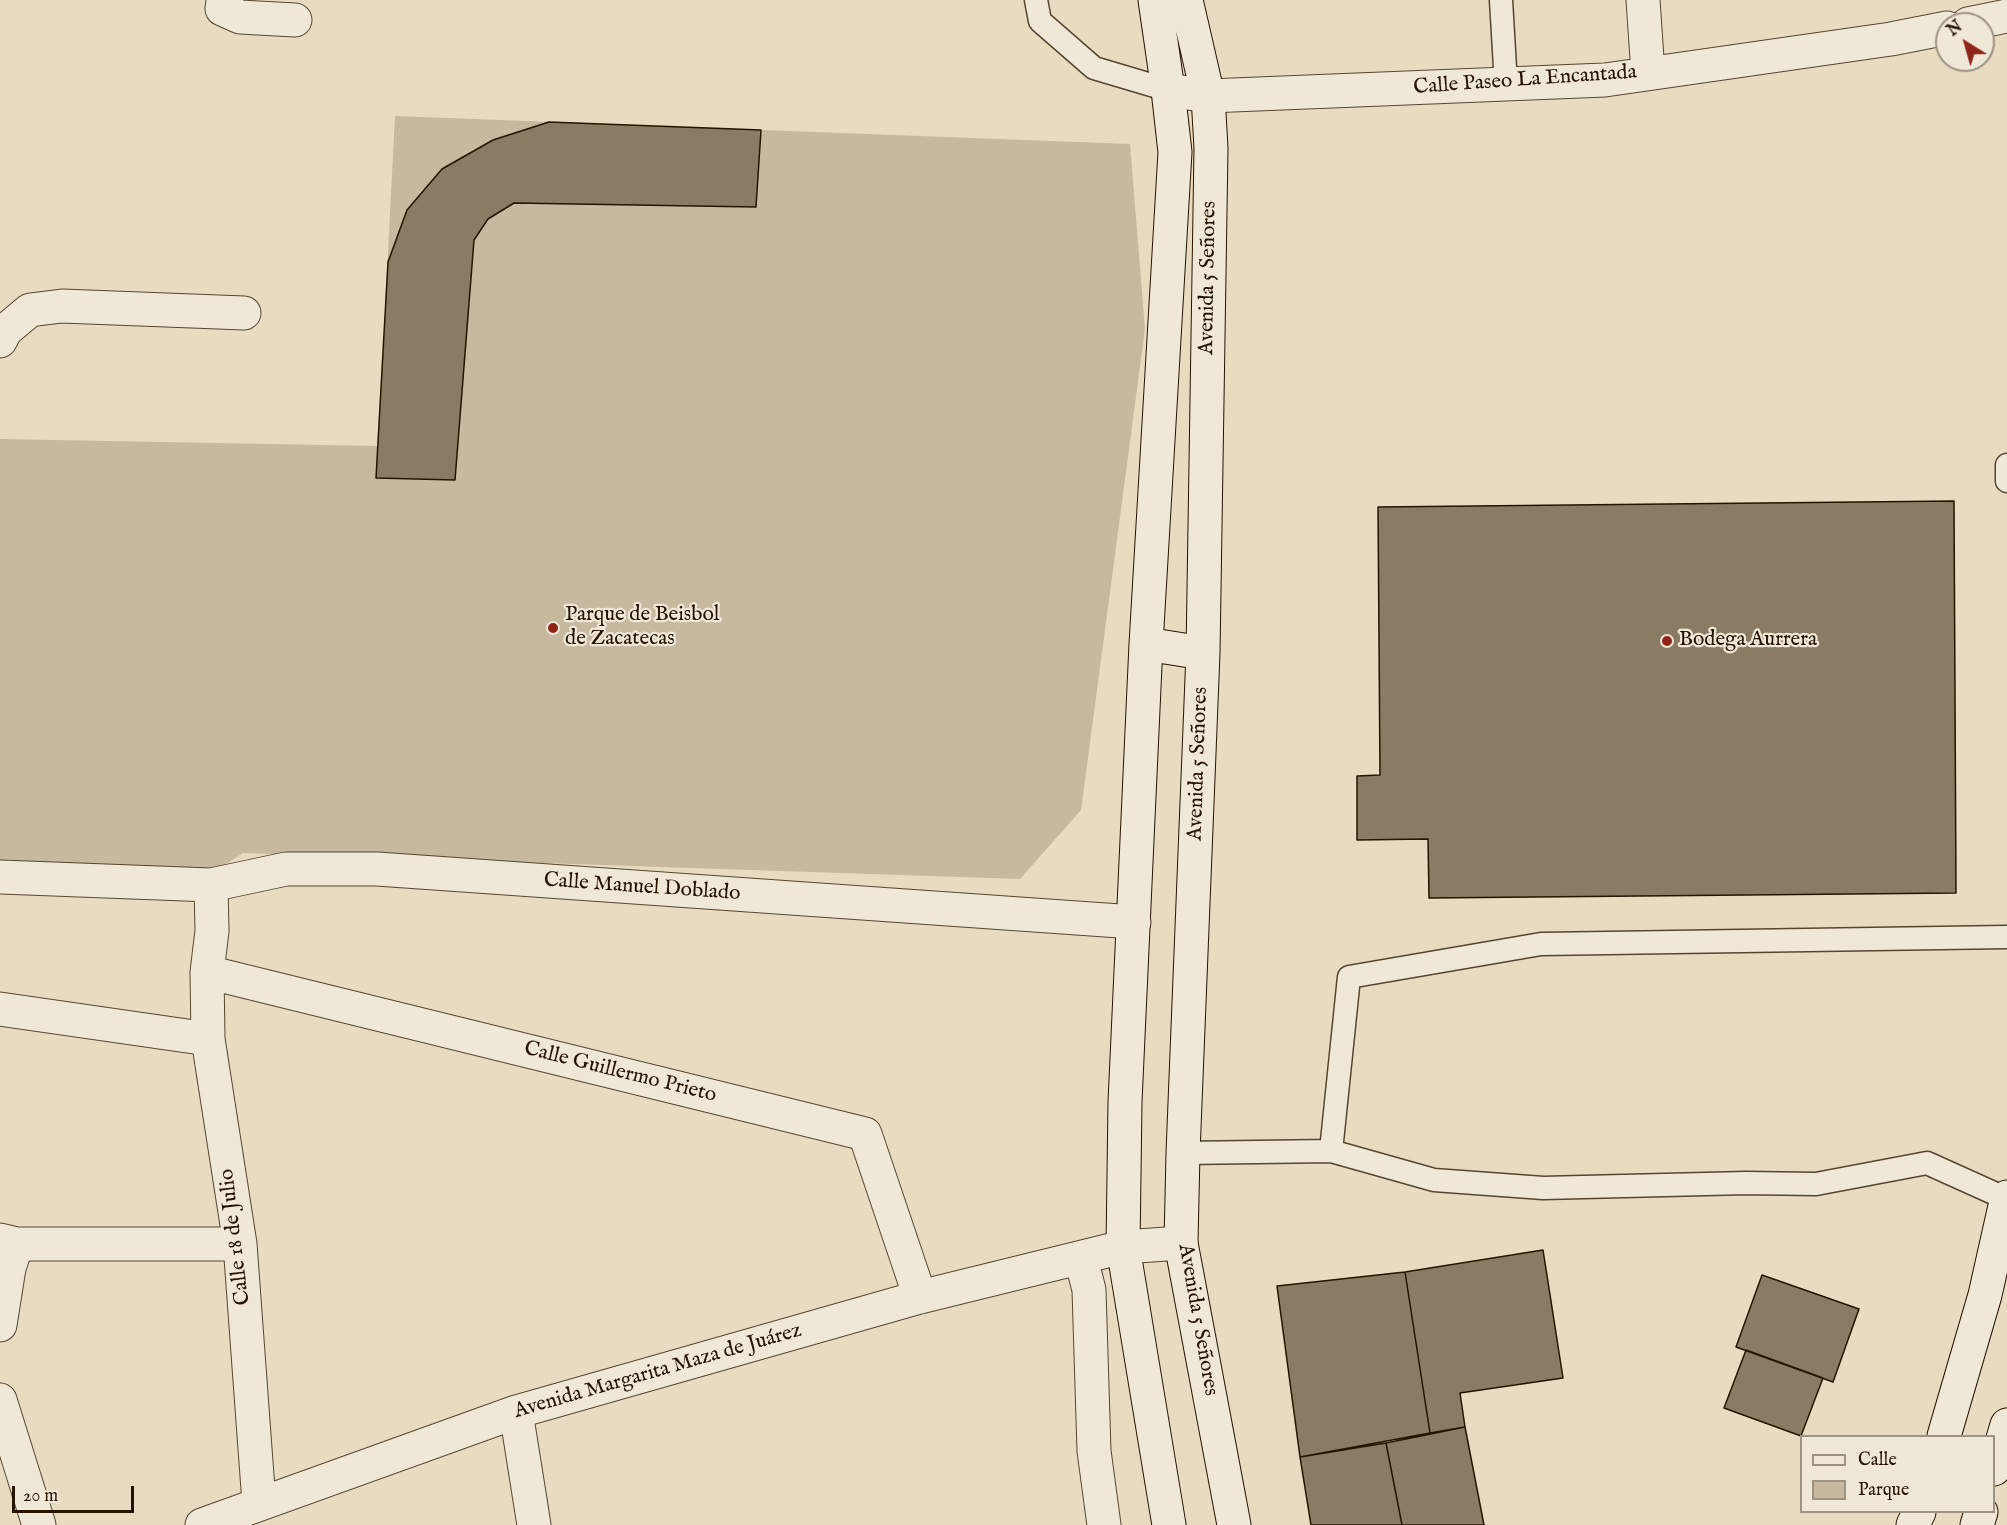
<!DOCTYPE html>
<html>
<head>
<meta charset="utf-8">
<style>
	body { margin:0 }
	#map { position:relative; width:2007px; height:1525px; overflow:hidden; background:#e7dbc1; font-family:"IM FELL English",serif }
	canvas { display:block }
	.legend { position:absolute; left:1800px; top:1435px; width:195px; height:78px; box-sizing:border-box; background:#efe8d7; border:2px solid #9e9381; margin:0; padding:8px 10px; list-style:none; font-size:18px; color:#241400 }
	.legend li { display:flex; align-items:center; gap:12px; height:30px }
	.legend b { width:30px; border:2px solid #9e9381 }
	.north { position:absolute; left:1935px; top:12px; width:60px; height:60px; box-sizing:border-box; background:#efe8d7; border:2px solid #9e9381; border-radius:50%; rotate:323deg; font-size:16px; font-weight:700; line-height:24px; text-align:center; color:#241400 }
	.north::after { content:''; display:block; margin:auto; width:21px; height:27px; background:#8f2418; clip-path:polygon(50% 0,100% 100%,50% 72%,0 100%) }
	.scale { position:absolute; left:12px; top:1486px; width:122px; height:27px; box-sizing:border-box; border:3px solid #241400; border-top:0; padding-left:8px; font-size:18px; line-height:21px; white-space:nowrap; color:#241400; -webkit-text-stroke:4px #efe8d7; paint-order:stroke }
</style>
</head>
<body>
<div id="map">
<canvas width="2007" height="1525"></canvas>
<ul class="legend">
<li><b style="height:8px;background:#efe8d7"></b>Calle</li>
<li><b style="height:16px;background:#c6b9a0"></b>Parque</li>
</ul>
<div class="north">N</div>
<div class="scale">20 m</div>
</div>
<script>
const context = document.querySelector('canvas').getContext('2d');
context.lineJoin = 'round';
function fill(path, color) { context.fillStyle = color; context.fill(path, 'evenodd'); }
function trace(path, color, width, dash) { context.strokeStyle = color; context.lineWidth = width; context.lineCap = dash ? 'butt' : 'round'; context.setLineDash(dash || []); context.stroke(path); }
function write(font, color, halo, rows, align = 'center') {
  context.font = font + ' "IM FELL English",serif'; context.lineWidth = 4.5; context.setLineDash([]); context.textBaseline = 'middle'; context.strokeStyle = halo; context.fillStyle = color; for (const [text, x, y, turn = 0] of rows) {
    context.save(); context.translate(x, y); context.rotate((+turn || 0) * Math.PI / 180); context.textAlign = isNaN(turn) ? turn : align; if (halo) context.strokeText(text, 0, 0); context.fillText(text, 0, 0); context.restore();
  }
}
const green = new Path2D(`
	M395 116 1130 144 1145 329 1081 810 1020 879 243 853 209 875 0 864V439L378 446Z`);
const building = new Path2D(`
	M549 122 761 130 756 207 514 203 488 219 474 240 455 480 376 478 388 262 407 210 442 169 493 140Z
	M1954 501 1956 893 1429 898 1428 839 1357 840V776L1380 775 1378 507Z
	M1543 1250 1563 1378 1460 1393 1465 1427 1430 1433 1405 1272Z
	M1405 1272 1430 1433 1300 1457 1277 1286Z
	M1762 1275 1859 1309 1833 1382 1736 1347Z
	M1746 1350 1823 1378 1801 1436 1724 1408Z
	M1465 1427 1484 1525H1402L1386 1443Z
	M1386 1443 1402 1525H1311L1300 1457Z`);
const lane = new Path2D(`
	M1036 0 1040 21 1094 68 1168 90
	M1501 0 1506 85
	M2007 465V481
	M1331 1151 1349 977 1541 944 2007 937
	M1183 1153 1331 1151 1434 1180 1543 1188 1746 1183 1816 1184 1927 1163 2007 1199`);
const street = new Path2D(`
	M223 0 222 9 240 17 295 20
	M1643 0 1648 73
	M1968 24 2007 16
	M1168 90 1208 96 1605 80 1891 39 1947 28
	M0 341 6 330 30 310 62 306 244 313
	M0 877 211 885 286 869H377L1134 922
	M211 885 212 931 207 972 208 1039 240 1244 259 1503
	M207 972 865 1134 920 1297
	M0 1009 208 1039
	M0 1240 17 1244H240
	M1081 1258 1089 1290 1094 1451 1104 1525
	M0 1325 9 1268 17 1244
	M0 1400 39 1525
	M516 1412 534 1525
	M202 1525 516 1412 920 1297 1123 1247 1181 1243`);
const secondary = new Path2D(`
	M1155 0 1168 90 1175 152 1146 644 1125 1102 1123 1247 1169 1525
	M1186 0 1208 96 1211 148 1203 653 1183 1153 1181 1243 1234 1525
	M1146 644 1203 653
	M1944 1436 1985 1295 2007 1197
	M1994 1469 2007 1425
	M1913 1525 1919 1512
	M1977 1525 1981 1512`);
const markers = [
	[553,628,6,"#8f2418"],
	[1667,641,6,"#8f2418"]
];
const streetNames = [
	["Calle Paseo La Encantada",1525,81,-4],
	["Avenida 5 Señores",1209,278,-89],
	["Avenida 5 Señores",1199,764,-88],
	["Calle Manuel Doblado",642,888,4],
	["Calle Guillermo Prieto",620,1073,14],
	["Calle 18 de Julio",236,1237,-97],
	["Avenida 5 Señores",1197,1320,80],
	["Avenida Margarita Maza de Juárez",658,1372,-16]
];
const poiNames = [
	["Parque de Beisbol",565,616],
	["de Zacatecas",565,640],
	["Bodega Aurrera",1679,641]
];
fill(green, '#c6b9a0');
fill(building, '#897b64');
trace(building, '#241400', 1.5);
trace(lane, '#554630', 25);
trace(street, '#554630', 35);
trace(secondary, '#241400', 35);
trace(lane, '#efe8d7', 22);
trace(street, '#efe8d7', 33);
trace(secondary, '#efe8d7', 33);
for (const [x, y, r, color] of markers) { const dot = new Path2D(); dot.arc(x, y, r, 0, 2 * Math.PI); context.fillStyle = color; context.fill(dot); trace(dot, '#efe8d7', 2); }
write('21px', '#241400', '#efe8d7', streetNames);
write('21px', '#241400', '#efe8d7', poiNames, 'left');
</script>
</body>
</html>
